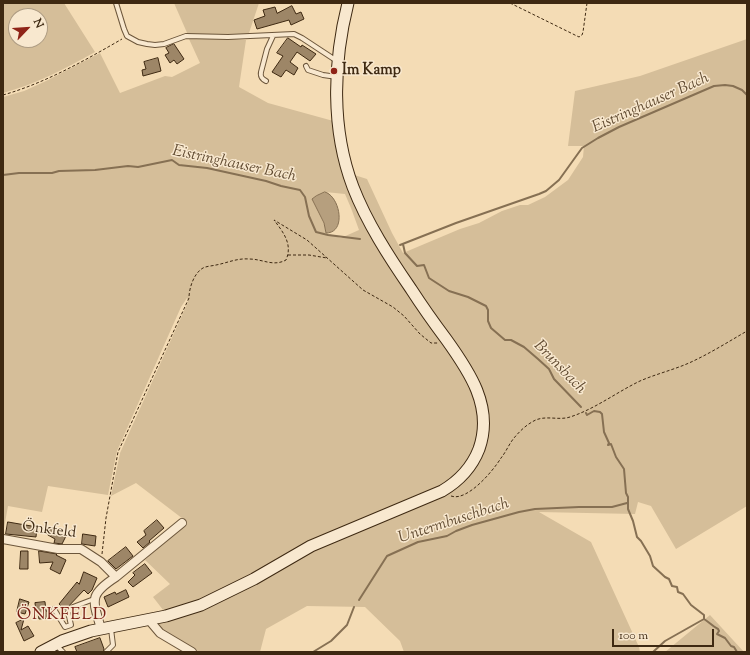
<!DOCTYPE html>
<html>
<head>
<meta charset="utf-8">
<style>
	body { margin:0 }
	#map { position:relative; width:750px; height:655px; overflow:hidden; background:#f4dcb5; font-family:"Sorts Mill Goudy",serif }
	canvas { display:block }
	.frame { position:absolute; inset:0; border:4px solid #3e2912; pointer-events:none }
	.north { position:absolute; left:8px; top:8px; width:40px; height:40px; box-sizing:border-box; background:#f8e8cf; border:1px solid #ae9c83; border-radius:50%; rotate:65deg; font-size:11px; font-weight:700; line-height:16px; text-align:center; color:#3e2912 }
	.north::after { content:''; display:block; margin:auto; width:14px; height:18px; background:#8f2418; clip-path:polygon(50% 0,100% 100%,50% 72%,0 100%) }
	.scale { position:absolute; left:612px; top:629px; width:102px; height:18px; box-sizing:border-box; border:2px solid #3e2912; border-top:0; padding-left:5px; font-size:12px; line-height:14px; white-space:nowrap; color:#3e2912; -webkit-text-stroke:3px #f8e8cf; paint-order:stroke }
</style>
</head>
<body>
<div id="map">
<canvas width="750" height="655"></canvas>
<div class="frame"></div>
<div class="north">N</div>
<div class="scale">100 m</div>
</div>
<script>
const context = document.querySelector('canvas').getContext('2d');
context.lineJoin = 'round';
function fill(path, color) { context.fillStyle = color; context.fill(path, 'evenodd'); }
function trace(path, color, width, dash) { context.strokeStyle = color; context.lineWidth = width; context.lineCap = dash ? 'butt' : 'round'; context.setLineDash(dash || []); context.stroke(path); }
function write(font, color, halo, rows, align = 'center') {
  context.font = font + ' "Sorts Mill Goudy",serif'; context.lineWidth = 3; context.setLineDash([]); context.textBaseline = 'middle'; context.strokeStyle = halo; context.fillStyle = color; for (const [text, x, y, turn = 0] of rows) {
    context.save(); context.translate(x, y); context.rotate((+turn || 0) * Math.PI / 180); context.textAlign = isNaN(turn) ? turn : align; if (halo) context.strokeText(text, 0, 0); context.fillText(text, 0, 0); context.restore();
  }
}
const green = new Path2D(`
	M3 3H64L95 52C65 69 36 84 3 93ZM16 16H40V40H16Z
	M174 3H259L248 36 188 35Z
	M195 38 246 40 239 87 268 103 337 122 342 149 348 173 367 179 392 233 403 253 460 229 479 223 502 211 520 205H528L545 197 568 180 583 157 584 146H568L575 91 640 76 747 39V506L676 549 651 506 638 502 635 514 539 512 591 542 639 647 640 652H404L400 641 365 607 307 606 266 629 260 652H197L162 632 151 622 162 620 201 606 223 597 298 555 325 543 427 499 445 495 442 491 354 527 336 536 334 535 296 552 253 577 200 604 167 615 153 597 170 584 145 560 187 522 136 483 111 496 120 453 188 302 187 298 181 307 117 451 108 495 48 486 42 512 8 506 3 534V97L24 91 46 81 100 53 120 93 165 76 172 77 200 63 189 39ZM325 192 345 194 351 208 359 230 341 238 326 233 324 224 312 199 316 196Z
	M710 615 744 652H665Z`);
const water = new Path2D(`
	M325 192C340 196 347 233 326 233L324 223 312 199 316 196Z`);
const stream = new Path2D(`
	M3 175 19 173H52L59 171 95 170 128 166 138 167 172 160 179 165 207 168 266 181 281 186 300 190 305 197 309 216 316 232 328 235 360 239
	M403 244 405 253 417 266 424 265 429 278 449 291 468 297 486 306 488 310V321L491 328 505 340H511L524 347 538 359 549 369 554 379 581 407
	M400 245 456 223 539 194 546 191 559 180 582 148 598 138 619 127 714 86 725 85 733 86 742 90 747 95
	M586 413 587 415 594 411 600 412 602 414 604 432 609 443 608 445 611 444 616 457 624 469 626 493 628 497V509L633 521 637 537 641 541 650 556 653 566 665 577 669 579 672 586 677 587 678 592 683 594 691 605 704 615V619C709 622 712 626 718 629L719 631 717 634 725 638 731 646 734 647 737 652
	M359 600 387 556 418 542 447 536 456 531 472 525 519 512 535 509 579 507H612L627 503
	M313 652 331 641 347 625 354 607
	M653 652 665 641 704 619`);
const building = new Path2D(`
	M292 6 296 14 301 12 304 19 291 25 289 20 257 29 254 20 265 16 263 10 275 7 277 13Z
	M288 38 301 47 302 45 316 54 310 61 297 52 290 62 298 68 294 75 286 70 281 77 272 72 283 56 277 53Z
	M174 44 184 59 177 64 174 60 170 63 165 55 169 53 166 48Z
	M158 58 161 71 143 76 142 70 146 69 144 62Z
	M157 520 164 528 149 541 150 542 143 548 137 542 146 535 144 531Z
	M8 522 37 527 36 537 6 534Z
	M51 528 66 536 62 544 54 543 55 539 48 535Z
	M83 534 96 536 95 546 82 544Z
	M126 547 133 556 116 569 108 561Z
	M21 551H28V569H20Z
	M39 551 57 554 56 555 66 560 60 574 50 569 53 562 40 563Z
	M145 564 152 573 133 587 128 582 135 575 133 573Z
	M84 572 97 578 92 590 88 594 84 590 65 610 59 604 77 582 79 584Z
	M126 590 129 597 108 607 104 597 115 592 116 594Z
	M20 599 29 602 25 614 17 612Z
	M45 602 46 611H50L51 618 39 619 38 613H36L35 603Z
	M24 619 21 630 28 626 34 636 24 641 16 623Z
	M100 638 104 649 103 652H77L75 647Z`);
const path = new Path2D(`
	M510 3 579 37 582 35 583 32 587 3
	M3 95C45 83 84 61 122 39
	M288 255H309L327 258
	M451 496C467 502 493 471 501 458 506 452 509 444 514 438 519 432 525 426 532 422 544 414 558 421 570 417 595 409 617 392 640 381 656 374 673 370 689 363 709 354 728 342 747 331
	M102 554 106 518 118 452 189 298C189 288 194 273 203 268 207 266 212 266 216 265 227 263 237 258 249 259 263 259 273 267 286 260 293 244 283 232 274 220L307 240 363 290 393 307 404 316 420 334 431 343H438`);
const lane = new Path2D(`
	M116 3 124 29 127 36 138 42 147 44 155 45 164 44 186 36 228 37 294 34 302 38 337 61
	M306 66 308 70 323 75 337 77
	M266 81C262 79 260 77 261 72L267 49 273 36
	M54 609 65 627 71 625 68 612 73 607 94 599
	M56 645 63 652
	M106 652 113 645 111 629`);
const street = new Path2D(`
	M3 539 58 549H81L101 562 116 577C88 595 93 600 101 629
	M116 577 182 523
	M149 620 160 633 192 652`);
const secondary = new Path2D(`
	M41 652 62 641 91 631 166 616 201 605 254 579 311 546 442 491C459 481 472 467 479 449 494 407 469 371 446 339 434 323 422 306 411 289 389 257 367 223 353 187 331 129 333 63 348 3`);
const markers = [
	[334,71,4,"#8f2418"]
];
const poiNames = [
	["Im Kamp",342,71]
];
const streetNames = [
	["Önkfeld",49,531,7]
];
const waterNames = [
	["Eistringhauser Bach",651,104,-24],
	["Eistringhauser Bach",234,165,12],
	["Brunsbach",559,368,46],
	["Untermbuschbach",454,522,-18]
];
const quarterNames = [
	["ÖNKFELD",62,616]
];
fill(green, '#d5be99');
fill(water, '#b69f7e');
trace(water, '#867053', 1);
trace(stream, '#867053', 2);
fill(building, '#9d8667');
trace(building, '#3e2912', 1);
trace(lane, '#6c563b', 6);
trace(street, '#6c563b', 10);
trace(secondary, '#3e2912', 13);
trace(path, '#3e2912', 1, [3, 2]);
trace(lane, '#f8e8cf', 4);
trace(street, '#f8e8cf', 8);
trace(secondary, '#f8e8cf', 11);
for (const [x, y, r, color] of markers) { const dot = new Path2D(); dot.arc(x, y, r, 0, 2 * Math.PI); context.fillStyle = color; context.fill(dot); trace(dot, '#f8e8cf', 1.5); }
write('bold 15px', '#3e2912', '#f8e8cf', poiNames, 'left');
write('15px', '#3e2912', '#f8e8cf', streetNames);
write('italic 16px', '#624c32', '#f8e8cf', waterNames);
context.letterSpacing = '1px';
write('17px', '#7a1f14', '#f8e8cf', quarterNames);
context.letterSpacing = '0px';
</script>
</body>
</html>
